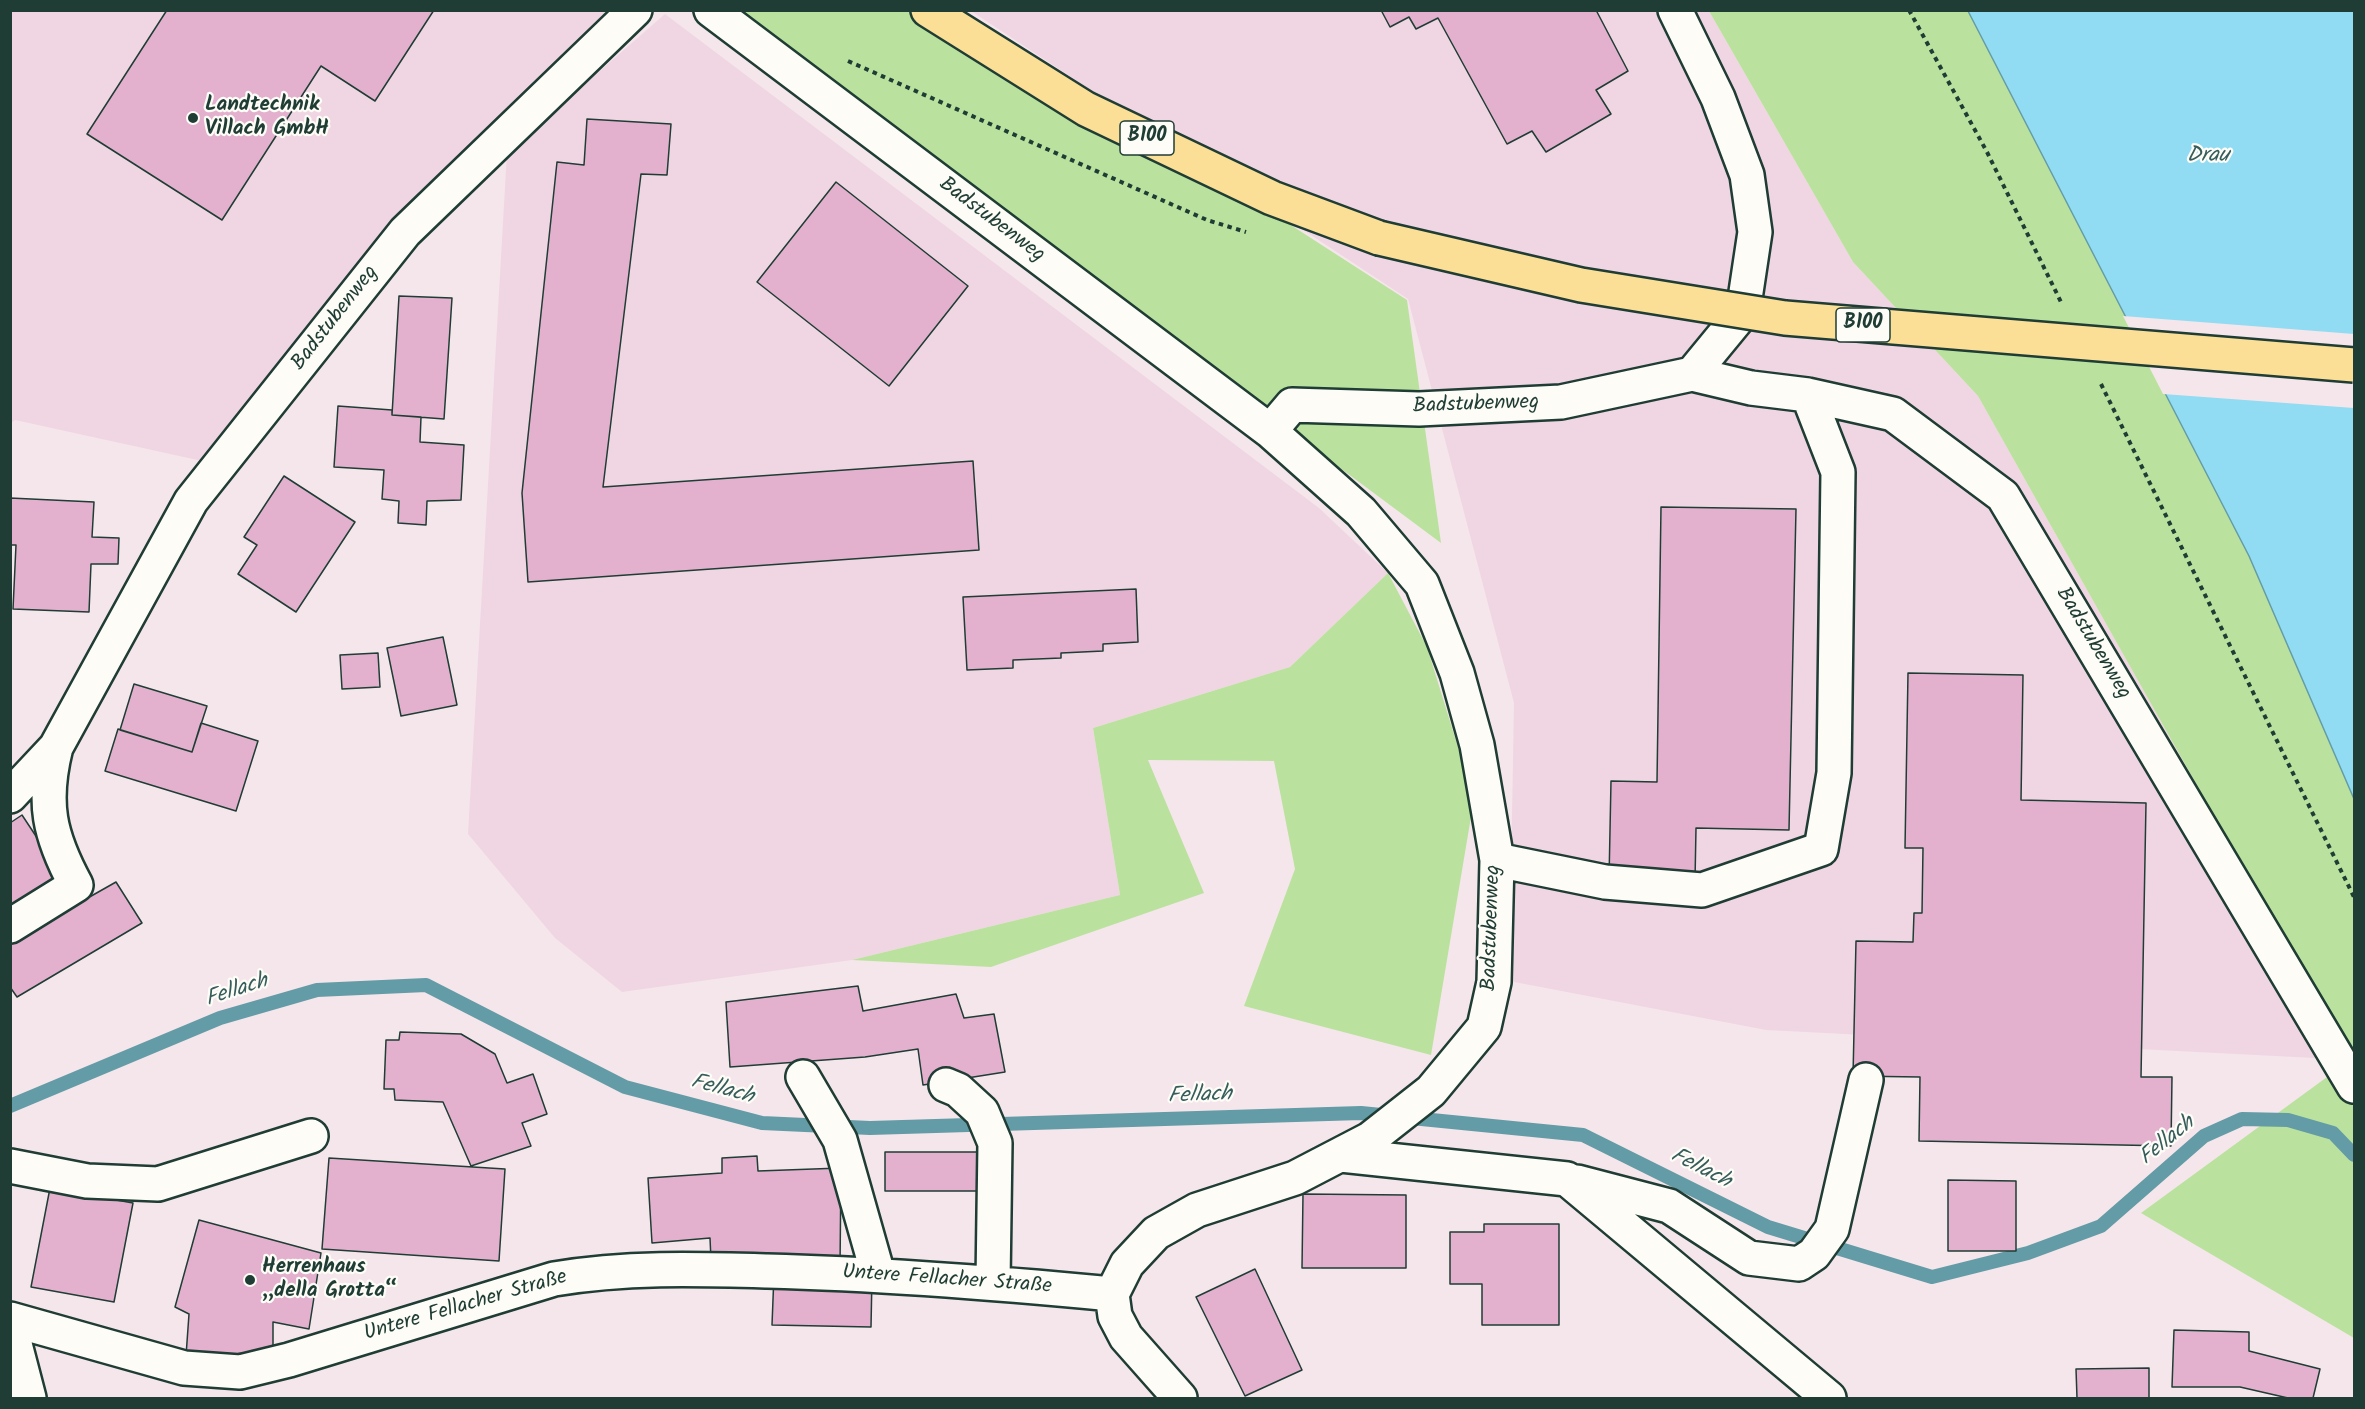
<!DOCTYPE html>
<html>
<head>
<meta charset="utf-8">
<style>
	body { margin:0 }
	#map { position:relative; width:2365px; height:1409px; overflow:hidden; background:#f5e6eb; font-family:Kalam,sans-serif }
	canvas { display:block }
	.frame { position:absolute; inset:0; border:12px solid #1f3d34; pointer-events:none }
</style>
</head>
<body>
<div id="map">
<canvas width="2365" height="1409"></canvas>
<div class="frame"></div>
</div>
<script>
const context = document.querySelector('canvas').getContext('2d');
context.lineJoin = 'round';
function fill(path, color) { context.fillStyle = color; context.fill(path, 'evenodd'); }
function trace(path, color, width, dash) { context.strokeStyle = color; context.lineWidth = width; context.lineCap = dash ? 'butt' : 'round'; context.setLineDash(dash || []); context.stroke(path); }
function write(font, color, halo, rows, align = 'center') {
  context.font = font + ' Kalam,sans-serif'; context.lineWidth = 4.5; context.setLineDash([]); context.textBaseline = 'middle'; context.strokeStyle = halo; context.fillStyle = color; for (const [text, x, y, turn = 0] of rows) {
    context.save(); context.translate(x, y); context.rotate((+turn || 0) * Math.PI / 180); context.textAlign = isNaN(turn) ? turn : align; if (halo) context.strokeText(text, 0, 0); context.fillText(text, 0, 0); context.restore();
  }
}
const built = new Path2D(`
	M11 11H633L202 461 15 420 11 423Z
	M971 11H1709L1853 262 1978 396 2321 1006 2334 1059 1766 1030 1509 981 1514 703 1408 299Z
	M665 14 1319 508 1388 573 1290 667 1093 728 1120 895 852 960 622 992 555 938 468 834 507 152Z`);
const green = new Path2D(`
	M726 11H959L1407 300 1441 543Z
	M1709 11H1968L2249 556 2354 799V1057L2321 1006 1978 396 1853 262Z
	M1388 573 1427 647 1474 799 1431 1055 1244 1006 1295 869 1274 761 1148 760 1204 893 991 967 852 960 1120 895 1093 728 1290 667Z
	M2338 1069 2354 1098V1338L2141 1213Z`);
const water = new Path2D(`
	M1968 11H2354V799L2249 556Z`);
const pier = new Path2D(`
	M2123 316 2354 334V408L2163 394Z`);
const stream = new Path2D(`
	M10 1106 220 1018 317 990 426 985 625 1087 762 1123 870 1128 1361 1113 1583 1135 1768 1227 1932 1277 2028 1253 2101 1226 2204 1136 2242 1119 2288 1120 2333 1133 2354 1155`);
const building = new Path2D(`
	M167 10H434L375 101 321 66 222 220 87 134Z
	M1381 10H1596L1628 71 1596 90 1611 114 1546 152 1532 131 1507 144 1438 18 1416 29 1409 17 1390 27Z
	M587 119 671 124 667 175 641 174 603 487 973 461 979 550 528 582 522 493 557 162 584 165Z
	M836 182 968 286 889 386 757 282Z
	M399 296 452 298 444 419 392 415Z
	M338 406 392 410V415L421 417 420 442 464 445 461 500 427 501 426 525 398 523 399 501 382 499 384 470 334 467Z
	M284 476 355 522 296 612 238 574 257 545 244 537Z
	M10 498 94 502 92 537 119 538 118 564H91L89 612 13 609 16 545H10Z
	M1661 507 1796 509 1789 830 1696 828 1695 881 1609 880 1611 781 1657 782Z
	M1136 589 1138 642 1103 644V651L1061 653V658L1013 660V668L967 670 963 597Z
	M443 637 457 705 401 716 387 648Z
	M378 653 380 687 342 689 340 655Z
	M1908 673 2023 675 2021 800 2146 803 2141 1077H2172L2171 1146 1919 1141 1920 1077 1853 1076 1856 941 1913 942 1914 913H1922L1923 848H1905Z
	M134 684 207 706 192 752 120 730Z
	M201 723 258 741 236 811 105 771 118 729 192 752Z
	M22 815 63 877 10 912V823Z
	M116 882 142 923 17 997 10 987V942Z
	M858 986 863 1011 956 994 964 1018 994 1014 1005 1072 923 1085 918 1049 865 1057 730 1067 726 1002Z
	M400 1032 461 1034 495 1054 507 1083 533 1074 547 1114 522 1123 531 1146 471 1166 443 1102 395 1100 394 1089H384L386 1040H399Z
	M885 1152H980V1191H885Z
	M757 1156 758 1171 841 1168 840 1267 711 1260 710 1238 652 1243 648 1178 722 1173V1158Z
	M329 1158 505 1169 499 1261 322 1249Z
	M1948 1180 2016 1181V1251H1948Z
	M50 1188 133 1203 114 1302 31 1287Z
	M1303 1194 1406 1195V1268H1302Z
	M199 1220 321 1253 309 1329 273 1322V1355L186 1356 189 1314 175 1307Z
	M1484 1224H1559V1325H1482V1284H1450V1232H1484Z
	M1255 1269 1302 1370 1245 1396 1196 1297Z
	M774 1274 872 1277 871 1327 772 1325Z
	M2174 1330 2249 1332V1351L2320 1369 2313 1398H2288L2240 1387H2172Z
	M2149 1368V1398H2077L2076 1369Z`);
const path = new Path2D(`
	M1909 10 1987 152 2061 302
	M848 61 1207 220 1246 232
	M2101 384 2354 897`);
const minor = new Path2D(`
	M711 10 1270 431 1361 512 1422 584 1457 673 1477 745 1497 860 1494 982 1484 1027 1431 1091 1370 1139 1295 1178 1197 1210 1156 1233 1127 1264 1112 1294
	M1692 374 1751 388 1808 395 1893 414 2003 496 2354 1086
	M1270 431 1292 405 1419 409 1561 402 1692 374 1743 312 1755 232 1747 175 1718 98 1675 10
	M10 796 56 747 191 501 405 232 635 10
	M1497 860 1605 882 1702 890 1821 849 1834 773 1838 472 1808 395
	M10 926 76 885C49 835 42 803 56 747
	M803 1077 840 1140 878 1274
	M946 1085 958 1090 982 1112 995 1143 993 1282
	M1341 1155 1567 1179 1829 1398
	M10 1166 87 1181 158 1184 311 1136
	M1577 1182 1669 1206 1749 1258 1799 1264 1814 1254 1832 1229 1866 1080
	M1112 1294 1115 1316 1126 1337 1180 1398
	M10 1319 184 1368 240 1372 289 1360 554 1279C626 1267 695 1269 767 1271 883 1274 997 1283 1112 1294
	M10 1325 29 1398`);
const major = new Path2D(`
	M928 10 1086 109 1272 198 1379 238`);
const majorBridge = new Path2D(`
	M1379 238 1581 285 1785 318 2354 365`);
const markers = [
	[193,118,6,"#1f3d34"],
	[250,1280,6,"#1f3d34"]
];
const shields = [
	[1147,138,54],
	[1863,325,54]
];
const shieldNames = [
	["B100",1147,138],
	["B100",1863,325]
];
const poiNames = [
	["Landtechnik",205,106],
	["Villach GmbH",205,130],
	["Herrenhaus",262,1268],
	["„della Grotta“",262,1292]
];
const streetNames = [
	["Badstubenweg",991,221,37],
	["Badstubenweg",336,319,-52],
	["Badstubenweg",1476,406,-2],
	["Badstubenweg",2092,644,59],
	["Badstubenweg",1493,928,-88],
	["Untere Fellacher Straße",947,1281,4],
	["Untere Fellacher Straße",466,1307,-16]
];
const waterNames = [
	["Drau",2208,157],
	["Fellach",237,992,-18],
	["Fellach",722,1091,15],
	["Fellach",1200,1097,-2],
	["Fellach",2168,1142,-39],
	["Fellach",1700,1170,27]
];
fill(built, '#f0d6e2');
fill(green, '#bae29e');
fill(water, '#91dcf2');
trace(water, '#639ca6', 1.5);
fill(pier, '#f5e6eb');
trace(stream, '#639ca6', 14);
fill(building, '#e3b1ce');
trace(building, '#1f3d34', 1.5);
trace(minor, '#1f3d34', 38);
trace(major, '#1f3d34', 38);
trace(path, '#1f3d34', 4, [4.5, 4.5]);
trace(minor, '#fdfcf7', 33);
trace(major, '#fbdf96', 33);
trace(majorBridge, '#1f3d34', 38, []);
trace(majorBridge, '#fbdf96', 33);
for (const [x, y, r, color] of markers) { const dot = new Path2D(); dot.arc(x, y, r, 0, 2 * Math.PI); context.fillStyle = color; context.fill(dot); trace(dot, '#fdfcf7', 2); }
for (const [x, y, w] of shields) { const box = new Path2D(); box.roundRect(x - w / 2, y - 17, w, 34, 4.5); context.fillStyle = '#fdfcf7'; context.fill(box); trace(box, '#1f3d34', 1.5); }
write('bold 20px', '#1f3d34', null, shieldNames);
write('bold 21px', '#1f3d34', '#fdfcf7', poiNames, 'left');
write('21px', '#1f3d34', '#fdfcf7', streetNames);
write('italic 22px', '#365d5a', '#fdfcf7', waterNames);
</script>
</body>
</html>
